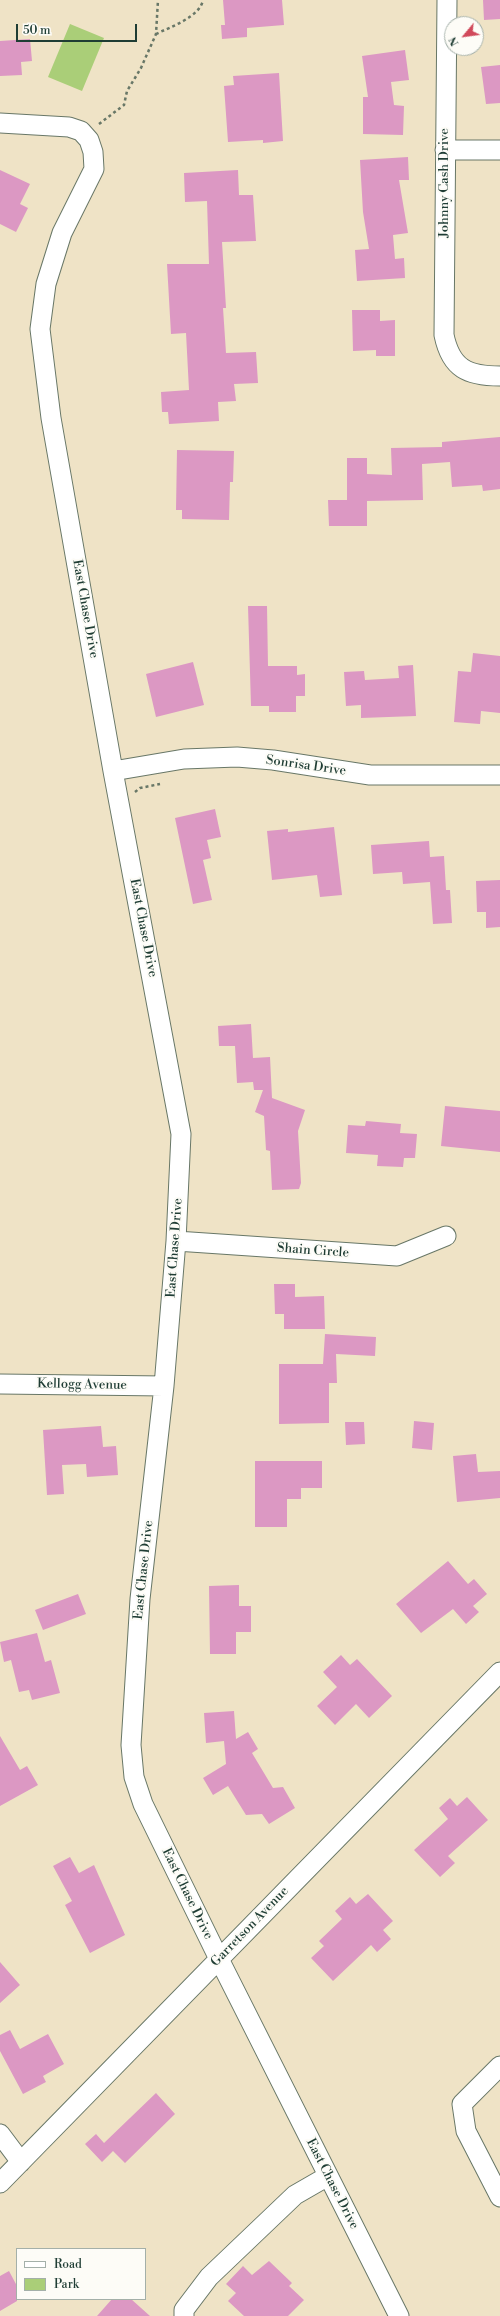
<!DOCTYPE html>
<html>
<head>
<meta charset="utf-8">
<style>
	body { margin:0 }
	#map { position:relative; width:500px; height:2316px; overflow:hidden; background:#efe3c6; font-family:"Libre Bodoni",serif }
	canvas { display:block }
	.legend { position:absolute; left:16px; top:2248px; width:130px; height:52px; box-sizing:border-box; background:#fdfcf7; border:1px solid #a4b0a9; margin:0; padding:5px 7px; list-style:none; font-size:12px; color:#1f3d34 }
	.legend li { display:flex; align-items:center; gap:8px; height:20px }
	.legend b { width:20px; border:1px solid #a4b0a9 }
	.north { position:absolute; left:444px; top:16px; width:40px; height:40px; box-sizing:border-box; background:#fdfcf7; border:1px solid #a4b0a9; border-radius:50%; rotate:241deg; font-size:11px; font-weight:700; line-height:16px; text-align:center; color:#1f3d34 }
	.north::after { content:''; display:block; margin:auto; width:14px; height:18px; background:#d1495b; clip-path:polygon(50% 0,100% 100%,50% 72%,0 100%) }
	.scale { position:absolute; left:16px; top:24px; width:121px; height:18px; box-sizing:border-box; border:2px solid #1f3d34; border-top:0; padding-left:5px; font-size:12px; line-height:14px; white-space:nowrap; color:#1f3d34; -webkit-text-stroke:3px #fdfcf7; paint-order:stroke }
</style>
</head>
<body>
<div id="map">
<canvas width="500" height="2316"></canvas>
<ul class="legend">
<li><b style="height:5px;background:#fff"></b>Road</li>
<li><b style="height:11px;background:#aace78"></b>Park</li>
</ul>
<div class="north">N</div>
<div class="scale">50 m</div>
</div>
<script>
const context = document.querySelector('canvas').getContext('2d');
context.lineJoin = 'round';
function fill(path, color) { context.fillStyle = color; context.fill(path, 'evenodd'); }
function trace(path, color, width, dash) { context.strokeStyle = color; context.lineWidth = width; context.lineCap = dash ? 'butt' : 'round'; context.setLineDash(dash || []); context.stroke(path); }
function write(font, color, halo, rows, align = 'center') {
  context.font = font + ' "Libre Bodoni",serif'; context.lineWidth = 4; context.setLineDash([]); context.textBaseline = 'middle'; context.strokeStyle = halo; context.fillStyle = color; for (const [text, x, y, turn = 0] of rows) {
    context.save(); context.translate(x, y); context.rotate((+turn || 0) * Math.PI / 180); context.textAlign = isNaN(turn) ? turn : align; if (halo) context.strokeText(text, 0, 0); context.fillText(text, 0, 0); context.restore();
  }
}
const green = new Path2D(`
	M70 24 104 38 82 91 48 77Z`);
const building = new Path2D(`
	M223 0H282L284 25 247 28V37L222 39 221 25H225Z
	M483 0H500V19L484 20Z
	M30 39 32 61 21 62 22 75 0 76V41Z
	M405 50 409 80 391 82 394 105 404 106 403 135 363 134V97H368L362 56Z
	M500 65V103L486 104 481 67Z
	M279 73 283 141 263 143V140L228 142 224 86 234 85 233 76Z
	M408 157 409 180H399L408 233 393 235 395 259 404 258 405 278 357 281 355 250 369 249 363 212 360 160Z
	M0 170 30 184 20 204 28 208 16 232 0 224Z
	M238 170 239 195H253L256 241 222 242 226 308H223L226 353 256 352 258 383 234 384 236 401 218 402 219 421 169 424 168 412H162L161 392 189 390 186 333 171 334 167 264H209L207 201 185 202 184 173Z
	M352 310H380V321L395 320V356H376V350L353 351Z
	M500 437V489L483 491 482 485 452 487 450 462 422 464 423 500 367 501V526H329L328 500H347V458H367V474L392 475 391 448 442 447V442Z
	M177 450 234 451 233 482H230L229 520 182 519V510H176Z
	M248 606H267L268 666H297V675L305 674V696H296V712H269V706H251Z
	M473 653 500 656V713L481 711 480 724 454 722 458 671 471 672Z
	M193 662 204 705 156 717 146 674Z
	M413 665 416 716 361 718V705L346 706 344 672 364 671 365 680 399 678 398 666Z
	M215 809 221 837 207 840 211 858 203 860 212 900 193 904 175 818Z
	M334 827 342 895 320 897 317 875 272 880 267 831 288 829V832Z
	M429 841 430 857 444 856 446 890H450L452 923 433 924 430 882 403 884 402 872 373 874 371 845Z
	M500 880V927L486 928V912H477L476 881Z
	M251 1024 253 1058 270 1057 272 1098 305 1110 298 1131 301 1183 299 1189 272 1190 270 1151 266 1150 264 1116 255 1112 263 1090H254L253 1082 237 1083 235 1046H219L218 1026Z
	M445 1106 500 1111V1152L441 1146Z
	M366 1121 401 1124 400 1133 417 1134 415 1158H404L403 1167 377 1166 378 1155 346 1153 348 1125 365 1126Z
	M274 1284H295V1297L324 1296 325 1329H284V1314H275Z
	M325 1334 376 1337 375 1356 336 1354 337 1383H329V1423L279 1424V1364H323Z
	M414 1421 434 1423 432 1450 412 1448Z
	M345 1422H364L365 1444 346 1445Z
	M101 1426 103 1447 116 1446 118 1475 87 1477 86 1464 62 1465 64 1494 47 1495 43 1430Z
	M476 1454 478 1472 500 1471V1498L457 1502 453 1456Z
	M255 1461H322V1488H301V1499H287V1527H255Z
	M448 1561 468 1584 474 1579 487 1594 473 1606 479 1612 466 1624 453 1609 421 1633 396 1604Z
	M239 1585V1606H251V1632H236V1654H210L209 1586Z
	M78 1594 86 1614 43 1630 35 1610Z
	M37 1633 45 1662 51 1660 60 1693 32 1700 29 1690 19 1692 11 1660 4 1662 0 1642Z
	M341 1655 350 1665 357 1659 392 1696 369 1718 356 1704 335 1725 317 1706 337 1687 323 1672Z
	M234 1711 236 1739 248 1732 258 1749 252 1753 273 1788 283 1787 295 1808 269 1824 262 1814 246 1815 228 1786 213 1795 203 1778 226 1764 224 1741 206 1743 204 1713Z
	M0 1736 20 1770 27 1766 38 1785 0 1806Z
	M467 1797 488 1820 448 1856 455 1863 440 1877 414 1850 448 1819 439 1808 450 1798 457 1806Z
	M70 1857 79 1873 94 1865 125 1935 90 1953 65 1905 72 1901 53 1866Z
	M368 1894 393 1921 383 1930 391 1939 377 1952 371 1945 333 1981 311 1958 324 1946 319 1941 342 1919 335 1911 350 1897 356 1904Z
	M0 1962 20 1985 0 2003Z
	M10 2030 20 2049 48 2034 64 2064 43 2076 46 2082 23 2094 0 2051V2035Z
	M156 2093 175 2114 125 2163 113 2151 102 2162 85 2144 96 2134 104 2143Z
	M269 2261 292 2283 289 2286 304 2300 288 2316H244L228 2301 236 2293 226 2284 243 2266 252 2275Z
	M9 2271 17 2286V2301L0 2311V2276Z
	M112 2299H131L150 2316H97Z`);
const path = new Path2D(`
	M156 34C170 27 200 17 203 0
	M99 124 124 105 127 91 141 68 156 34 158 0
	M135 792 140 788 160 784`);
const minor = new Path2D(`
	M447 0 444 335C451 369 468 376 500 376
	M0 123 69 127 81 131 89 140 93 152 94 169 62 233 46 284 40 329 51 418 113 771 181 1134 176 1241 164 1386 140 1599 131 1745 134 1777 143 1804 219 1959 399 2316
	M445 150H500
	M113 771 184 759 237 757 273 760 370 775H500
	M176 1241 397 1256 446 1236
	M0 1384 164 1386
	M500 2066 462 2104 466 2131 500 2197
	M0 2134 21 2162
	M0 2183 500 1672
	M184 2316V2310L209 2277 295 2195 328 2176`);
const streetNames = [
	["Johnny Cash Drive",445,183,-90],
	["East Chase Drive",85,609,80],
	["Sonrisa Drive",306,766,8],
	["East Chase Drive",143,928,79],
	["East Chase Drive",175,1248,-86],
	["Shain Circle",313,1251,4],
	["Kellogg Avenue",82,1385,1],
	["East Chase Drive",144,1570,-84],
	["East Chase Drive",187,1894,64],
	["Garretson Avenue",250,1927,-46],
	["East Chase Drive",332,2184,63]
];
fill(green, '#aace78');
fill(building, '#dc98c3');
trace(minor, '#687767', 21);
trace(path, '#687767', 2.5, [3, 3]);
trace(minor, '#fff', 19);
write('13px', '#1f3d34', '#fdfcf7', streetNames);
</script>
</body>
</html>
